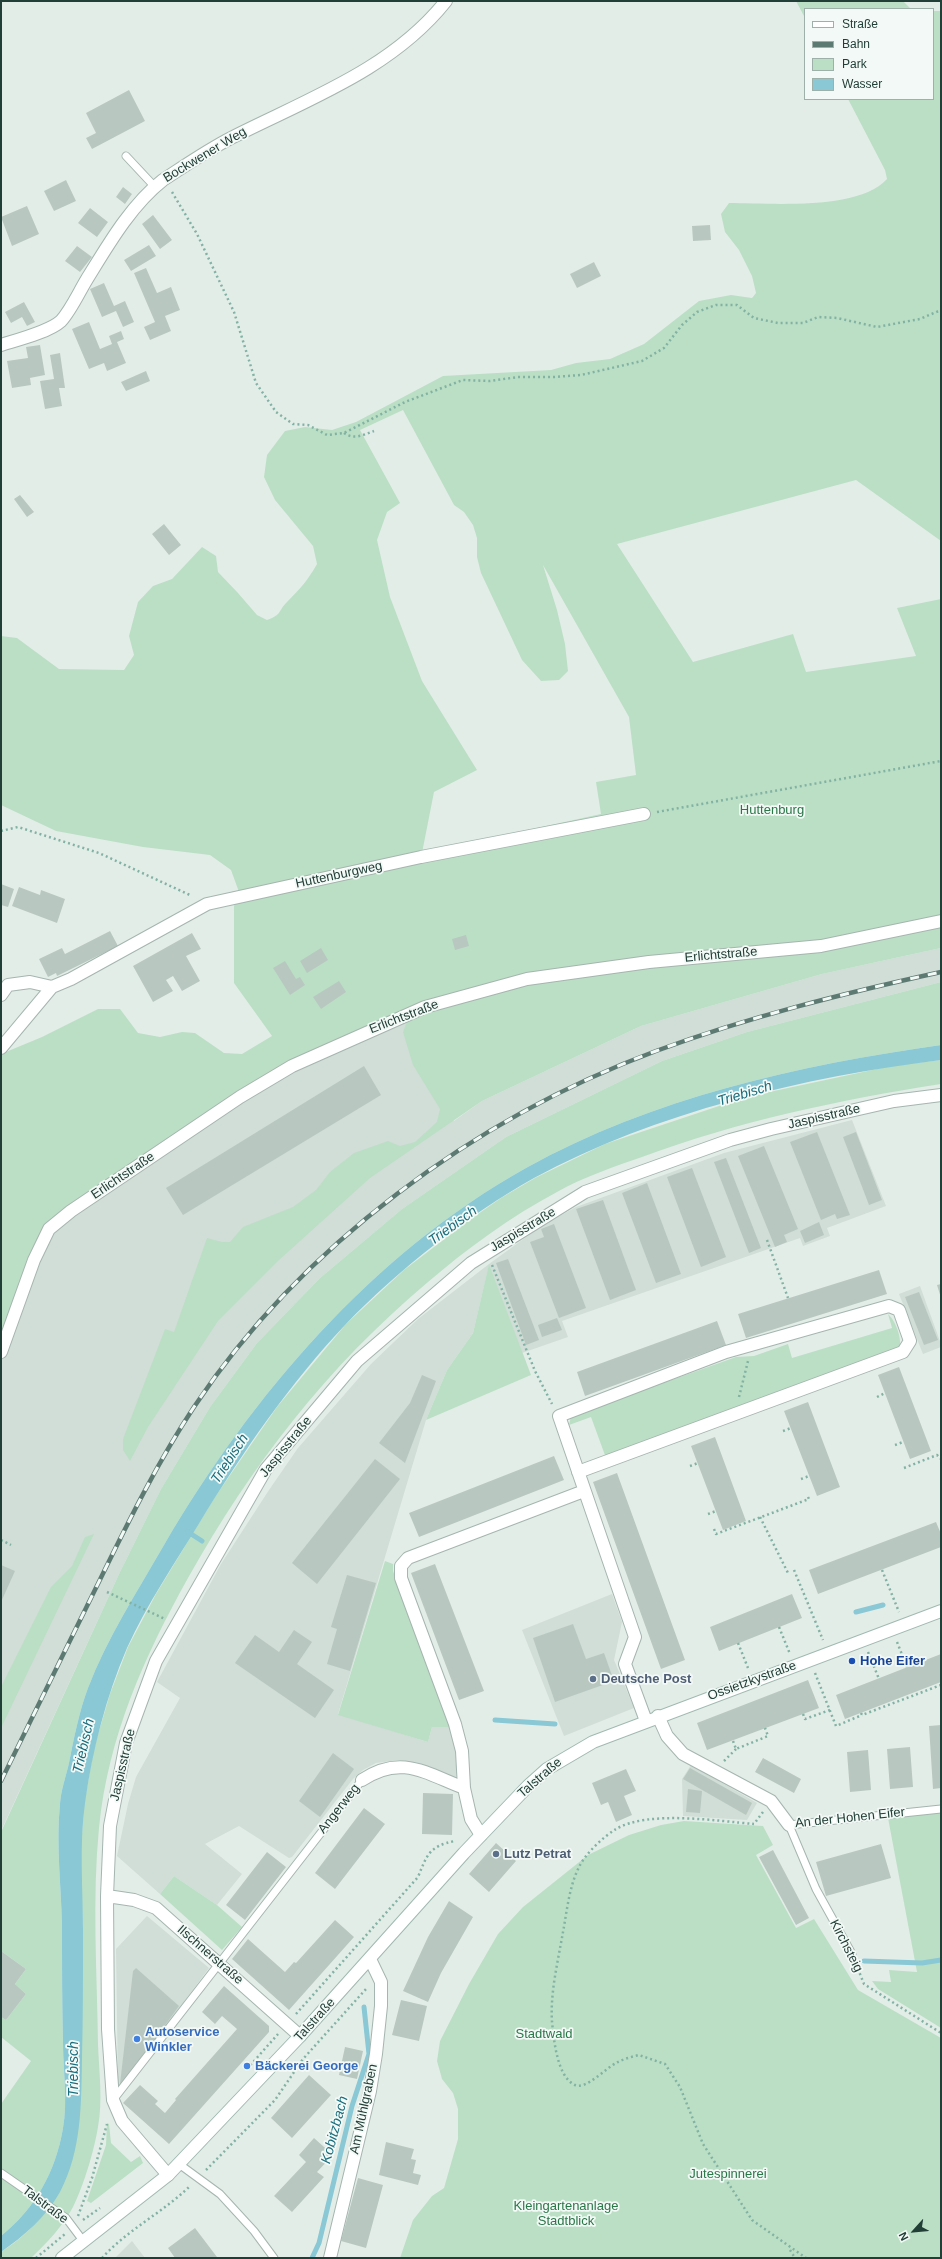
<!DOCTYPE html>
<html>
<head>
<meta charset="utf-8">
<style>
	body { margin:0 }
	#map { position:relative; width:942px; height:2259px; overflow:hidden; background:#e3ede8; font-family:Arial,sans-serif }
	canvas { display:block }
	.frame { position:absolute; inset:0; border:2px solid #223f37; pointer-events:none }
	.legend { position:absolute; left:804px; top:8px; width:130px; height:92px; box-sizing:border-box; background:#f3f9f6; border:1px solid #9fafaa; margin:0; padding:5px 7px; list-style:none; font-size:12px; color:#223f37 }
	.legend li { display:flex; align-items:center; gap:8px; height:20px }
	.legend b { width:20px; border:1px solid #9fafaa }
	.north { position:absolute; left:894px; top:2211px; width:40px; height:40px; -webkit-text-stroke:3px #f3f9f6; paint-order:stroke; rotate:243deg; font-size:11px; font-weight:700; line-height:16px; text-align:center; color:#223f37 }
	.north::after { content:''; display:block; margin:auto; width:14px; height:18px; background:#223f37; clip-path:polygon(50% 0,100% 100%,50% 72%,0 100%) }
</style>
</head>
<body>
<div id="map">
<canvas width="942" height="2259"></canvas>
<div class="frame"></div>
<ul class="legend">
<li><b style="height:5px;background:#fff"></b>Straße</li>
<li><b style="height:5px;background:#5c7a72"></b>Bahn</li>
<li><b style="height:11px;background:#bbdfc5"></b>Park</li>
<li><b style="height:11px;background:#89c8d4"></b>Wasser</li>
</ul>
<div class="north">N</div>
</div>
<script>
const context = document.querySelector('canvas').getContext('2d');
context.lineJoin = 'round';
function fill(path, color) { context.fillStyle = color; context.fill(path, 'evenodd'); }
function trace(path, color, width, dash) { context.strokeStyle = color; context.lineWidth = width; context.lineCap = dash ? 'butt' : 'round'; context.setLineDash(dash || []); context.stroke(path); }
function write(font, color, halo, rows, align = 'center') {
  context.font = font + ' Arial,sans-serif'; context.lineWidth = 3.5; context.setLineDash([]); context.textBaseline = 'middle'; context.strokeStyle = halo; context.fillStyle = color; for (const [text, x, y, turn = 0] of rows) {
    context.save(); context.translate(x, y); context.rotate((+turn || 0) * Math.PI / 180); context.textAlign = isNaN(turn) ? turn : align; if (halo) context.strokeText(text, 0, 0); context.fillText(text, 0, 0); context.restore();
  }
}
const built = new Path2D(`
	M941 948V982L747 1032 662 1061 506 1137 402 1209 320 1278 257 1343 210 1407 161 1489 119 1574 1 1831V1352L49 1229 240 1097 411 1013 454 1121 482 1101 641 1026 822 974Z
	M852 1120 886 1206 827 1228 830 1236 803 1246 800 1238 562 1321 568 1337 522 1353 489 1265 473 1333 447 1370 426 1420 338 1714 428 1742 432 1727H451L460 1762 455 1780 419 1763 399 1760 376 1763 363 1770 353 1779 292 1857 289 1858 239 1826 205 1844 242 1874 217 1905 174 1876 160 1894 117 1856 128 1804 136 1777 180 1698 157 1682 221 1564 269 1490 298 1448 371 1364 418 1319 489 1264 540 1227 576 1207 724 1153Z
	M920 1286 941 1344V1347L923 1354 899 1294Z
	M612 1594 622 1622 614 1660 634 1708 564 1736 522 1630Z
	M691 1765 757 1803 747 1820 683 1816 682 1779Z
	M147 1916 209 1968 121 2087 118 2086 116 1949Z
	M132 2241 145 2258H115Z`);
const green = new Path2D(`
	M796 1H903L910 8 917 9H805V18Z
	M933 11H941V541L856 480 617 544 693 662 793 634 806 672 916 656 897 608 941 599V948L822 974 641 1026 482 1101 370 1178 279 1260 218 1321 148 1427 130 1461 123 1450V1439L165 1329 174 1332 207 1238 222 1242H230L243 1227 293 1207 316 1190 330 1172 354 1153 388 1141 400 1146 415 1142 437 1122 440 1109 413 1065 403 1032 410 1014 305 1059 49 1229 1 1352V1054L42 1037 98 1009H120L138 1033 160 1037 182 1032 195 1033 224 1053 242 1054 272 1036 234 983V906L239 892 231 870 210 855 143 847 56 831 1 805V636L17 638 59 669 124 670 134 655 129 636 138 602 153 586 172 579 202 547 216 556 218 572 238 593 257 615 267 620C283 614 277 612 287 602 300 589 308 580 317 564L313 546 275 500 264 477 267 455 285 431 305 427 332 430 356 422 443 376 551 370 576 363 610 359 644 344 699 301 731 295 752 298 756 293 752 276 739 250 725 232 721 214 729 203C770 203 858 211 887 179L885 170 848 99H933ZM403 410 454 505 464 512 473 525 477 538V557L481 573 522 660 541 681 559 680 568 671 565 644 557 610 543 565 629 717 636 775 596 782 601 814 422 853 434 792 477 770 422 681 390 597 377 540 387 512 400 503 360 430Z
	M941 982V1045C799 1065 652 1098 526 1168 372 1254 252 1395 164 1545 137 1592 107 1638 88 1688 79 1712 74 1738 69 1763 66 1776 61 1790 60 1804 56 1844 61 1884 62 1924 62 1963 62 2003 63 2043 63 2070 68 2101 63 2128 56 2171 35 2209 1 2236V2104L31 2061 1 2037V2017L6 2020 26 1994 15 1984 26 1969 1 1951V1832L119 1574 161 1489 210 1407 257 1343 320 1278 402 1209 506 1137 662 1061 747 1032Z
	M941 1060V1084C839 1100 739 1121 642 1157 613 1167 584 1177 557 1192 510 1217 468 1248 428 1282 326 1368 253 1463 188 1578 144 1657 108 1737 99 1828 92 1899 97 1973 98 2044 99 2071 103 2101 98 2127 94 2151 84 2185 73 2207 63 2226 46 2244 31 2258H1V2252C36 2230 55 2202 70 2165L83 1926 80 1864 84 1805 94 1748 110 1694 128 1647 156 1594 215 1497 277 1407 346 1324 404 1270 468 1221 501 1198 535 1178 605 1144 746 1097 891 1066Z
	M489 1264 531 1375 426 1420 447 1370 473 1333Z
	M888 1314C896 1321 903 1340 899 1351L606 1458 591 1417 569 1425 571 1416 736 1357 754 1356 788 1344 792 1358 892 1328Z
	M94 1534 1 1728V1687L51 1587 72 1566 85 1537Z
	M385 1561 393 1564V1571L451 1727H432L428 1742 338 1715Z
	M941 1813V2028L878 1989 872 1981 891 1982 889 1970 917 1972 888 1818Z
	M684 1821 763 1826 773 1845 756 1855 796 1928 814 1919 858 1990 941 2038V2258H400L413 2220 432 2196 444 2188 458 2139V2109L453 2093 442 2079 437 2061 440 2041 469 1984 498 1934 523 1907 588 1855 629 1835 661 1825Z
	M174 1876 217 1905 242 1927 222 1950 160 1894Z
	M107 2123 109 2124 111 2143 131 2162 140 2156 143 2163 91 2203 87 2201 106 2145Z`);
const water = new Path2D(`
	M941 1045V1060C804 1077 656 1112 534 1178 469 1214 398 1270 346 1324 290 1383 242 1453 200 1522 175 1563 147 1604 127 1648 106 1697 92 1751 85 1803 79 1847 83 1888 83 1931 83 1973 83 2016 82 2059 81 2105 82 2150 60 2192 46 2217 24 2236 1 2252V2236C35 2209 56 2171 63 2128 68 2101 63 2070 63 2043 62 2003 62 1963 62 1924 61 1884 56 1844 60 1804 61 1790 66 1776 69 1763 74 1738 79 1712 88 1688 107 1638 137 1592 164 1545 252 1395 372 1254 526 1168 652 1098 799 1065 941 1045Z`);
const stream = new Path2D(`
	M188 1532 202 1541
	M856 1612 883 1605
	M495 1720 555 1724
	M864 1961 922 1963 941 1960
	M312 2258 319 2243 352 2106 369 2054 364 2007`);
const building = new Path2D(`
	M129 90 145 121 92 149 86 138 96 133 86 113Z
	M66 180 76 201 54 211 44 191Z
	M123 187 132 194 125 204 116 197Z
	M27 206 39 234 12 246 1 217Z
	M90 208 108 222 97 237 78 223Z
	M153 215 172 240 160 249 142 224Z
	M710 225 711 240 693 241 692 226Z
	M149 245 156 256 131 271 124 260Z
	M77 246 92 257 80 272 65 261Z
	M594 262 601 276 577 288 570 274Z
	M146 268 157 293 171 287 180 310 165 316 171 331 150 340 144 327 155 322 134 273Z
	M104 283 114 306 125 301 134 322 123 327 116 311 102 317 90 289Z
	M24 302 35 322 27 326 22 317 11 323 5 312Z
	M89 322 100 349 112 344 109 336 121 331 124 339 117 342 126 363 107 371 104 363 89 369 72 329Z
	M40 345 45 375 30 378 31 385 12 388 7 361 28 358 26 347Z
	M60 353 65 388H59L62 406 45 409 40 381 54 379 50 355Z
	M146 371 150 381 126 391 121 382Z
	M20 495 34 512 27 517 14 499Z
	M164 524 181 545 169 555 152 534Z
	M1 884 14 889 8 907 1 905Z
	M19 887 40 895 41 890 65 899 57 923 12 906Z
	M110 931 118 946 57 976 56 973 48 977 39 959 62 948 65 954Z
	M192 933 201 949 186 956 200 981 182 991 173 976 166 980 173 991 153 1002 133 966Z
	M466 935 469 946 455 950 452 939Z
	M321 948 328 960 307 973 300 961Z
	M285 961 296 979 300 977 305 985 290 995 273 968Z
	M339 981 346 992 321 1009 313 997Z
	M364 1066 381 1095 183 1215 166 1188Z
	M817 1132 850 1215 837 1219 835 1214 821 1220 790 1142Z
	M856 1132 882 1200 869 1205 843 1137Z
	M764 1146 798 1229 784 1235 787 1242 775 1247 738 1156Z
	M726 1158 761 1248 749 1253 714 1162Z
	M692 1168 726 1257 701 1267 667 1177Z
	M647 1183 681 1274 656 1283 622 1193Z
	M603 1200 636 1290 610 1300 576 1209Z
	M819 1222 824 1235 805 1243 800 1231Z
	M554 1224 586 1308 559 1318 530 1242 544 1237 541 1229Z
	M508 1259 539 1340 526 1345 496 1263Z
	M879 1270 887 1294 746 1338 738 1314Z
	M941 1284V1298L937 1285Z
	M919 1292 938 1340 924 1345 905 1297Z
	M557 1318 562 1330 542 1337 538 1325Z
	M717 1321 726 1345 585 1396 577 1372Z
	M899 1367 931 1451 910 1459 878 1375Z
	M422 1375 436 1381 405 1463 379 1443 410 1403Z
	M808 1402 840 1487 817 1496 784 1411Z
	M715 1437 746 1521 723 1530 691 1446Z
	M554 1456 564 1480 419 1537 409 1513Z
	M375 1459 400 1479 317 1584 292 1563Z
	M617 1473 685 1660 661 1669 593 1482Z
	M936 1522 941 1534V1547L818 1594 809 1570Z
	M435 1564 484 1691 459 1700 411 1573Z
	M1 1565 15 1571 1 1602Z
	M347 1575 376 1583 350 1671 327 1664 337 1629 331 1627Z
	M792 1594 802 1618 719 1651 710 1627Z
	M573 1624 586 1659 604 1653 614 1681 555 1702 533 1638Z
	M294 1630 312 1642 297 1664 334 1690 315 1718 235 1663 255 1635 279 1652Z
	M941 1654V1682L845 1719 836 1695Z
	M808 1680 819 1708 707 1750 697 1723Z
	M941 1725V1788L933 1789 929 1726Z
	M910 1747 913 1787 890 1789 887 1749Z
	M868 1750 871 1790 850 1792 847 1752Z
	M333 1753 354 1769 320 1817 299 1801Z
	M763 1758 801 1779 794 1793 755 1772Z
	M690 1768 752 1803 746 1815 683 1779Z
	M626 1769 636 1791 624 1796 632 1815 616 1822 608 1802 601 1805 592 1783Z
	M688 1789 702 1791 700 1813 686 1812Z
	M423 1793 453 1794 452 1835 422 1834Z
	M364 1808 385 1824 335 1889 315 1873Z
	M496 1843 516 1861 489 1892 469 1874Z
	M881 1844 891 1878 826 1896 816 1862Z
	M773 1850 809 1918 796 1925 759 1857Z
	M267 1852 286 1867 245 1920 226 1905Z
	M449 1901 473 1917 441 1973 428 2002 403 1991 428 1937Z
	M335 1920 354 1937 289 2010 232 1959 248 1939 285 1972 294 1962 296 1963Z
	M1 1951 26 1969 15 1984 26 1994 6 2020 1 2017Z
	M136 1968 179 2006 122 2085 120 2084 133 1971Z
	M224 1986 269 2026V2032L169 2144 123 2103 140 2085 158 2101 155 2104 165 2113 176 2100 175 2099 237 2029 222 2016 215 2024 202 2012Z
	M401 2000 427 2006 419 2041 392 2035Z
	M345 2047 363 2051 357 2079 339 2075Z
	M309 2075 331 2095 292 2138 271 2118Z
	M314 2138 333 2155 317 2172 324 2177 292 2212 274 2196 306 2162 299 2155Z
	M386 2142 414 2149 411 2159 416 2160 413 2173 421 2175 418 2185 379 2175Z
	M358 2178 383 2185 366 2248 341 2241Z
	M195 2228 217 2257 216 2258H175L168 2248Z`);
const path = new Path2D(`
	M172 192 197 234 234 312 256 383 276 412 293 424 308 425 327 435 344 433 405 402 463 380 490 381 518 377H554L581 375 642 361 664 348 682 325 697 312 716 305H737L754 318 778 323H803L818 317 837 318 877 327 920 319 941 310
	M344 433C354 440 363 435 374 431
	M657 812 941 761
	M1 831 18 827 99 853 192 896
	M767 1240 788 1298
	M492 1265 535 1371 552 1404
	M739 1397 748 1361
	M877 1397 885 1393
	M783 1431 791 1428
	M895 1445 903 1442
	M690 1466 698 1463
	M904 1468 937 1455 941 1459
	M801 1479 809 1476
	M708 1514 716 1511
	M760 1517 789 1575
	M714 1529 716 1534 809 1499 807 1495
	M1 1540 11 1545
	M794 1570 823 1640
	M882 1570 899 1612
	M107 1592 165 1619
	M779 1627 790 1654
	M897 1642 907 1667
	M738 1643 748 1668
	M868 1652 879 1679
	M815 1673 836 1726 862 1715
	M861 1713 862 1715 941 1685
	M803 1714 805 1719 830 1710
	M733 1741 736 1749 768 1736 765 1728
	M724 1761 736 1749
	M763 1812 754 1824C718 1821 648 1810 616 1829 603 1837 586 1853 579 1867 569 1887 567 1911 563 1932 558 1961 550 1993 552 2022 554 2040 557 2077 575 2085 586 2090 606 2068 616 2063 623 2059 631 2057 639 2055L665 2064 680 2087 703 2144 752 2220 806 2258
	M856 1964 864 1984 941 2033
	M296 2014 418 1877C427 1855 429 1846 455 1841
	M247 2069 278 2034
	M206 2170 275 2100 303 2059 366 1989
	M78 2216 92 2178 107 2124
	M83 2220 100 2208
	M790 2250 795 2258
	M36 2258 65 2234
	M102 2258C127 2230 162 2213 189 2187`);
const service = new Path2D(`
	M126 156 155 187
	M852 1954 816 1889 789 1825 941 1809
	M113 2100 362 1780
	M179 2164 220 2194 254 2231 274 2258
	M1 2173 66 2218 84 2242`);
const minor = new Path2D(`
	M1 345C17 340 49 332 61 321 71 310 79 292 87 279 108 245 131 205 163 180 186 165 209 149 233 137 308 99 392 69 446 1
	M1 995 8 985 30 982 52 987
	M1 1048 52 987 71 979 207 904 421 857 644 814
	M1 1352 34 1260 49 1229 71 1211 240 1097 292 1066 425 1007 527 979 649 962 821 946 941 921
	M578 1472 903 1352 910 1341 899 1310 889 1306 726 1352 559 1416 635 1637 625 1664 646 1721
	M658 1716 667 1736 683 1754 771 1801 789 1825
	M362 1780C401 1754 425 1773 464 1788
	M481 1835 471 1819 464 1788 462 1751 455 1724 401 1578V1566L408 1558 584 1491
	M107 1896 134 1900 156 1908 300 2036
	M168 2175 122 2121 113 2100 108 2029 107 1896 110 1826 126 1743 156 1661 266 1469 357 1361 471 1263 585 1192 730 1140 771 1129 894 1101 941 1095
	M330 2258 370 2091 376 2054 381 2006V1982L370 1959`);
const secondary = new Path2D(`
	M62 2258 168 2175 300 2036 464 1853 528 1786 547 1769 593 1742 941 1611`);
const rail = new Path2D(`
	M1 1781C30 1722 59 1663 88 1604 121 1537 153 1469 194 1407 301 1246 475 1118 656 1051 748 1017 845 993 941 972`);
const markers = [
	[852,1661,4,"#1a4fb4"],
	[593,1679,4,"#5c6f8a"],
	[496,1854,4,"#5c6f8a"],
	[137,2039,4,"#3f7fe0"],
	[247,2066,4,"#3f7fe0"]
];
const streetNames = [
	["Bockwener Weg",205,155,-31],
	["Huttenburgweg",339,875,-12],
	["Erlichtstraße",721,955,-5],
	["Erlichtstraße",404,1017,-21],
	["Jaspisstraße",824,1117,-13],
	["Erlichtstraße",123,1176,-34],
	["Jaspisstraße",523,1230,-31],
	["Jaspisstraße",286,1447,-51],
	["Ossietzkystraße",752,1681,-20],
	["Jaspisstraße",123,1765,-77],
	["Talstraße",540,1778,-41],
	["Angerweg",339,1809,-52],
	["An der Hohen Eifer",850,1818,-6],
	["Kirchsteig",846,1946,63],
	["Ilschnerstraße",210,1955,41],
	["Talstraße",315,2020,-48],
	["Am Mühlgraben",364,2109,-78],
	["Talstraße",45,2205,37]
];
const parkNames = [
	["Huttenburg",772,810],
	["Stadtwald",544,2034],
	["Jutespinnerei",728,2174],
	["Kleingartenanlage",566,2206],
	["Stadtblick",566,2221]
];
const transitNames = [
	["Hohe Eifer",860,1661]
];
const serviceNames = [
	["Deutsche Post",601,1679],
	["Lutz Petrat",504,1854]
];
const shopNames = [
	["Autoservice",145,2032],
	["Winkler",145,2047],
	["Bäckerei George",255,2066]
];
const waterNames = [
	["Triebisch",745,1094,-17],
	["Triebisch",453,1226,-36],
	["Triebisch",230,1459,-57],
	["Triebisch",84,1746,-77],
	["Triebisch",74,2069,-90],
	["Kobitzbach",335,2130,-75]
];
fill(built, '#d1ddd7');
fill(green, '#bbdfc5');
fill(water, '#89c8d4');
trace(stream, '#89c8d4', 5);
fill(building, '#b8c8c1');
trace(service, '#a5b5af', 9);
trace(minor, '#a5b5af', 14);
trace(secondary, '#a0b9b1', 14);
trace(path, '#82b2a3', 2.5, [2, 3]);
trace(service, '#fff', 7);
trace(minor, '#fff', 12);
trace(secondary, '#fff', 12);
trace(rail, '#5c7a72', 4.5);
trace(rail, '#f3f9f6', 3, [9]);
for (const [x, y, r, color] of markers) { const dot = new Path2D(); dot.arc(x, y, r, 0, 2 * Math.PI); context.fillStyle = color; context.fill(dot); trace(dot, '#f3f9f6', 1.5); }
write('13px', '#223f37', '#f3f9f6', streetNames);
write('13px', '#2a7748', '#f3f9f6', parkNames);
write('bold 13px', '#164399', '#f3f9f6', transitNames, 'left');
write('bold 13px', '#4e5e75', '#f3f9f6', serviceNames, 'left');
write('bold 13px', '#366cbe', '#f3f9f6', shopNames, 'left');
write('italic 14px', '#196c7d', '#f3f9f6', waterNames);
</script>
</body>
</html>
